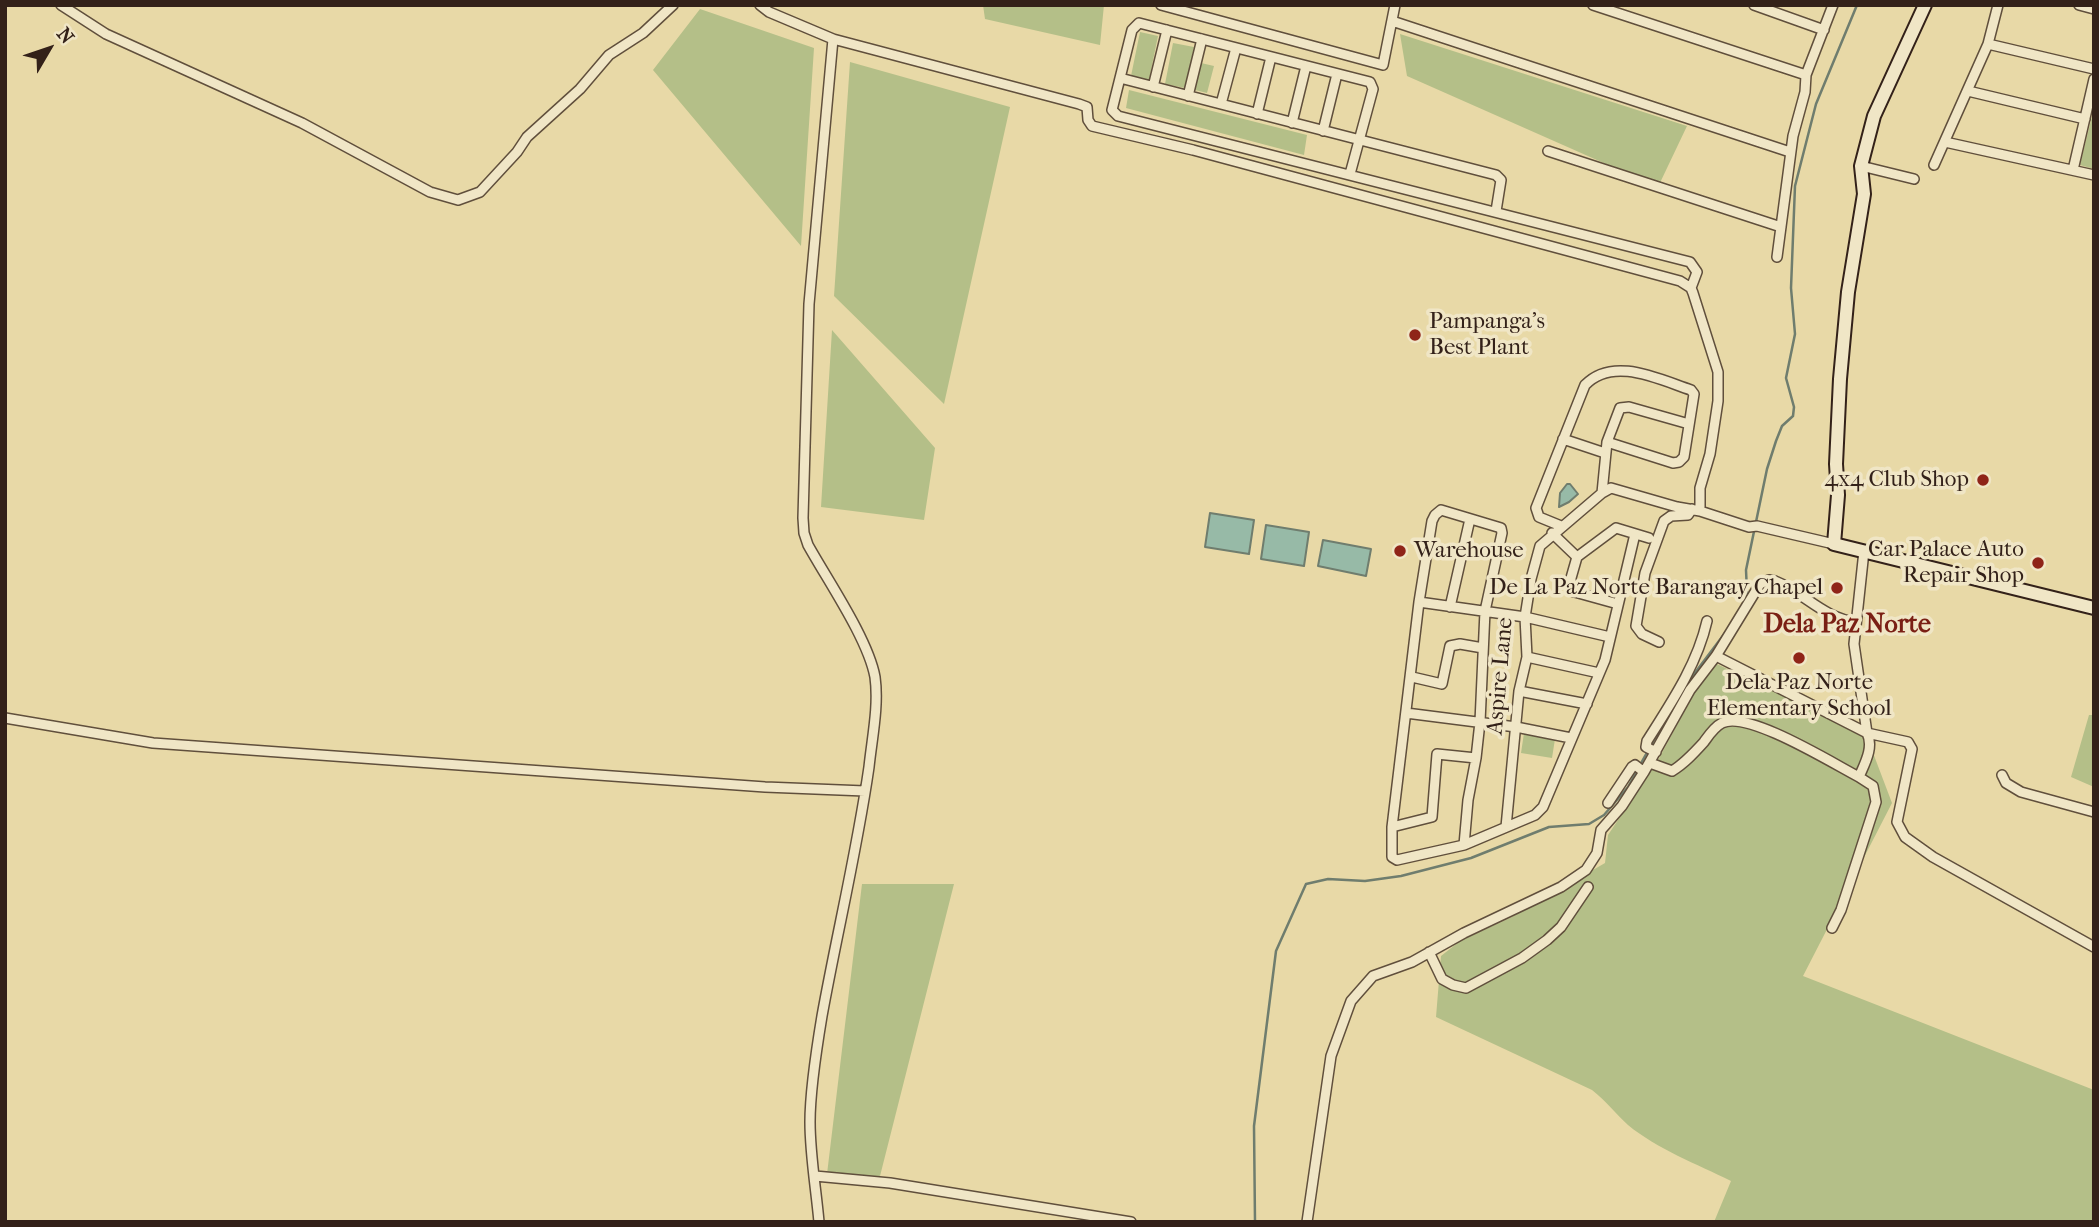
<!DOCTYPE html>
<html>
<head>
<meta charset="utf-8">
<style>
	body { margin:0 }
	#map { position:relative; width:2099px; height:1227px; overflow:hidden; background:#e8d9a7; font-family:"IM FELL French Canon",serif }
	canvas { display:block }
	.frame { position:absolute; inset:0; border:7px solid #332119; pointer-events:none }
	.north { position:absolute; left:14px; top:14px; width:70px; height:70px; -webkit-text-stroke:5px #f0e6c6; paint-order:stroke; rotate:51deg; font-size:19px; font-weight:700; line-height:28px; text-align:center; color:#332119 }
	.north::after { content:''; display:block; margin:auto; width:24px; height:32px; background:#332119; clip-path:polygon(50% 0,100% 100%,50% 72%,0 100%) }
</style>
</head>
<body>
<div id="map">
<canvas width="2099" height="1227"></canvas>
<div class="frame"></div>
<div class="north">N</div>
</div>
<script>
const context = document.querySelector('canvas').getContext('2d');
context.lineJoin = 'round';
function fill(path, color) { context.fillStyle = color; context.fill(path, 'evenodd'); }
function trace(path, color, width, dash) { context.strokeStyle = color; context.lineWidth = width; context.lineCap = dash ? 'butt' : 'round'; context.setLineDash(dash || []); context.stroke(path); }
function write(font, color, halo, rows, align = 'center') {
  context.font = font + ' "IM FELL French Canon",serif'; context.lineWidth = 7; context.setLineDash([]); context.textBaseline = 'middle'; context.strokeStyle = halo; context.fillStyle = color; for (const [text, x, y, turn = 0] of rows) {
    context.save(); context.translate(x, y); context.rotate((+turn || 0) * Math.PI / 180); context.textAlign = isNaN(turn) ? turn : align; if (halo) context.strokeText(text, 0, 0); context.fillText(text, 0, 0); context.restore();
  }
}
const green = new Path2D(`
	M983 5H1104L1100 45 985 19Z
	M700 9 814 48 801 246 653 70Z
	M1140 32 1158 36 1149 80 1131 76Z
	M1400 34 1687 126 1658 187 1407 76Z
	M1173 43 1194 47 1185 88 1165 84Z
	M850 62 1010 107 944 404 834 296Z
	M1201 63 1214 66 1207 93 1195 90Z
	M1129 90 1307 135 1304 155 1126 108Z
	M2094 108V169L2080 165Z
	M832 330 935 448 924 520 821 507Z
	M1717 664 1867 737 1892 803 1803 976 2094 1090V1222H1714L1731 1181C1697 1164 1657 1149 1628 1125 1616 1114 1606 1101 1592 1090L1436 1017 1441 956 1460 941 1512 917 1605 863 1608 835 1658 760 1695 692Z
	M2089 715H2094V787L2071 777Z
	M1524 733 1555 739 1552 758 1521 753Z
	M862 884H954L879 1180 827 1174Z`);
const water = new Path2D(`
	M1567 484H1570L1578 494 1569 502 1559 507 1560 493Z
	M1210 513 1254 520 1249 554 1205 547Z
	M1266 525 1309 532 1304 566 1261 559Z
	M1323 540 1371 549 1366 576 1318 566Z`);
const stream = new Path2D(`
	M1742 607 1747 592 1746 570 1767 469 1776 441 1782 426 1793 416 1794 407 1786 378 1795 334 1791 288 1795 186 1816 104 1857 5
	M1685 686 1725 633
	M1640 765 1659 731
	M1255 1222 1254 1126 1276 951 1306 884 1328 879 1365 881 1401 876 1471 858 1549 827 1589 824 1604 815 1628 787 1637 771`);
const street = new Path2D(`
	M61 5 106 34 302 123 430 192 458 200 480 192 517 152 527 137 580 89 609 55 643 33 673 5
	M760 5 769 12 833 39 809 304 803 518 804 533 808 545C828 581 868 639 875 677 879 706 872 738 869 767 857 851 837 933 822 1016 817 1046 810 1092 810 1122 810 1155 816 1188 819 1222
	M1161 5 1383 65 1395 5
	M1593 5 1806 75
	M1754 5 1824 30
	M2079 5 2094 9
	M1392 21 1790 152
	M833 39 1079 104 1087 107 1088 120 1092 126 1193 150 1680 281 1691 288 1693 293 1718 372V401L1710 454 1700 488V511L1749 527 1757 526 1834 544
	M1988 44 2094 69
	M1120 78 1496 175 1501 180 1496 211
	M1153 87 1167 30
	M1968 91 2085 119
	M1188 96 1202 39
	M1221 104 1236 48
	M1257 114 1271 57
	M1292 123 1306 66
	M1323 131 1337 74
	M1945 142 2094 175
	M1548 151 1781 227
	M1934 165 1988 44 1998 5
	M1861 166 1914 179
	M2073 170 2094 79
	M1350 174 1373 89 1370 82 1139 23 1132 30 1112 110 1118 116 1690 262 1697 272 1691 288
	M1777 257 1793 136 1805 92 1806 75 1833 5
	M1563 439 1605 453
	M1602 493 1607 442 1620 408 1629 407 1689 424
	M1561 526 1539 517 1536 508 1585 385C1613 356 1658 379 1691 390L1694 394 1684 457 1679 462 1673 463 1607 442
	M1552 533 1577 557 1571 578V591L1618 604
	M1577 557 1616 528 1649 538
	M1419 602 1525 617 1610 637
	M1450 607 1470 519
	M1659 642 1642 634 1636 626 1645 573 1664 521 1671 516 1688 515 1692 509
	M1716 656 1867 733 1908 742 1912 749 1897 822 1905 837 1933 857 2094 947
	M1527 657 1599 673
	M1412 677 1442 684 1450 646 1460 644 1483 648
	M1519 691 1587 704
	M1406 713 1516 727 1571 738
	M5 718 153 743 765 787 865 791
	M1656 752 1646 747 1647 741C1671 703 1697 665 1707 621
	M1476 758 1468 800 1464 845 1535 815 1543 807 1605 660 1635 534
	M1650 763 1672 771C1684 764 1694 753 1704 742 1709 735 1714 727 1722 723 1747 710 1832 763 1859 777
	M2002 775 2006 783 2021 792 2094 812
	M1608 803 1632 767 1635 765 1644 772
	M1392 827 1432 817 1437 754 1476 758 1480 722 1485 611 1502 533 1501 528 1441 510 1435 515 1432 521 1419 602 1392 827V857L1397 860 1464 845
	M1506 827 1519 691 1527 657 1525 617 1531 579 1540 546 1602 493 1611 488 1677 507 1700 511
	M1832 928 1841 910 1876 802 1873 786 1859 777C1865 763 1874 747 1867 733L1854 644 1864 551
	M1429 952 1442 979 1453 985 1466 988 1522 958 1547 940 1561 927 1588 887
	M815 1176 890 1183 1131 1222
	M1307 1222 1331 1056 1351 1001 1373 976 1412 962 1464 933 1561 887 1586 870 1597 853 1601 830 1622 806 1644 772 1690 690 1716 656 1760 584 1769 580 1775 581C1805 593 1823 618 1856 622`);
const secondary = new Path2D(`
	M1925 5 1874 116 1861 166 1864 194 1848 292 1840 379 1836 464 1838 495 1834 544 2094 608`);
const markers = [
	[1415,335,7,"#8f2418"],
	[1983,480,7,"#8f2418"],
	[1400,551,7,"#8f2418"],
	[2038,563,7,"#8f2418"],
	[1837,588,7,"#8f2418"],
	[1799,658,7,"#8f2418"]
];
const poiNames = [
	["Pampanga's",1429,322,"left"],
	["Best Plant",1429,348,"left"],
	["4x4 Club Shop",1969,480],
	["Car Palace Auto",2024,550],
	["Repair Shop",2024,576],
	["Warehouse",1414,551,"left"],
	["De La Paz Norte Barangay Chapel",1823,588],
	["Dela Paz Norte",1799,683,"center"],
	["Elementary School",1799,709,"center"]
];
const streetNames = [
	["Aspire Lane",1501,676,-85]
];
const quarterNames = [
	["Dela Paz Norte",1847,626]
];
fill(green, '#b4bf88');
fill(water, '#97baa7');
trace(water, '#6f7d6e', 2);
trace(stream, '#6f7d6e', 2.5);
trace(street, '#604f3c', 12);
trace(secondary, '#332119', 16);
trace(street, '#f0e6c6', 9);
trace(secondary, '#f0e6c6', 12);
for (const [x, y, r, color] of markers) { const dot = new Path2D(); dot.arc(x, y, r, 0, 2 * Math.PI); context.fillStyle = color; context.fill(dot); trace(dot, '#f0e6c6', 2.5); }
write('23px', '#332119', '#f0e6c6', poiNames, 'right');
write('23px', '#332119', '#f0e6c6', streetNames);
write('bold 26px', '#7a1f14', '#f0e6c6', quarterNames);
</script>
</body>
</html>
